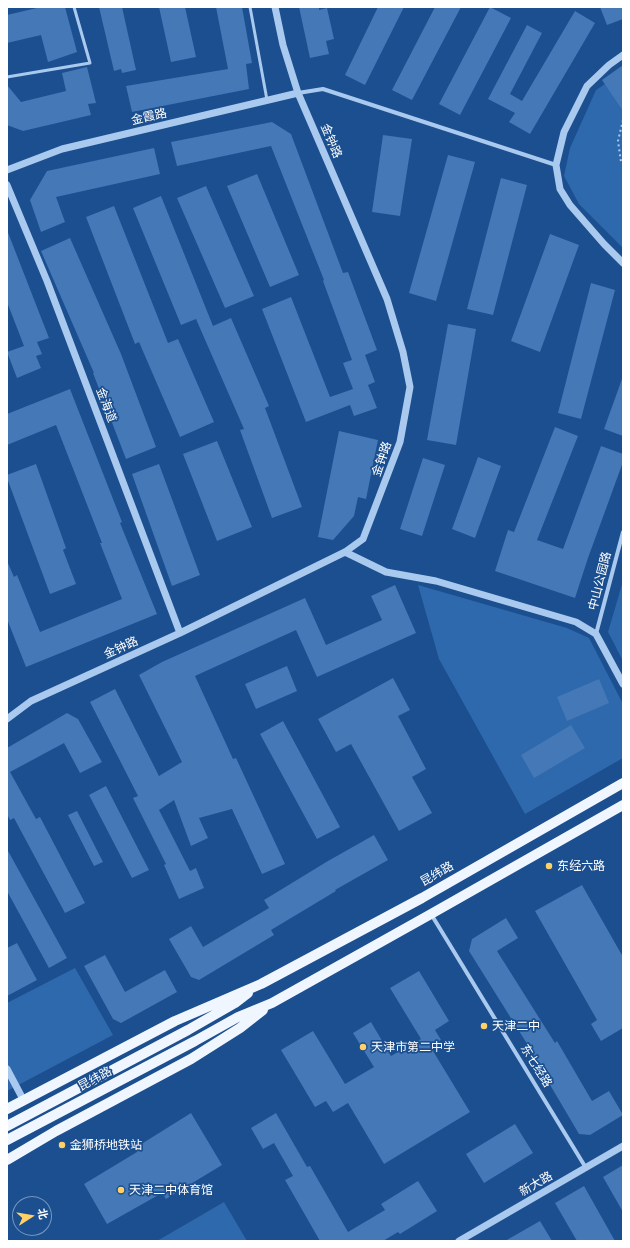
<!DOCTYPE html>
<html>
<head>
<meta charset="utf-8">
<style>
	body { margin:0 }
	#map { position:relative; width:630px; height:1248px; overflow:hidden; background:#1b4f8f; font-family:Mulish,"Noto Sans SC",sans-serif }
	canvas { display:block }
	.frame { position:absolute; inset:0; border:8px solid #fff; pointer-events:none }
	.north { position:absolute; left:12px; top:1196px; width:40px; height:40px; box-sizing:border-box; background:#1b4f8f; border:1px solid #7695bc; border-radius:50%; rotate:78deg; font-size:11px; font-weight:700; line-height:16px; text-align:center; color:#fff }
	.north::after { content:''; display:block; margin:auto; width:14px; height:18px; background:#ffd166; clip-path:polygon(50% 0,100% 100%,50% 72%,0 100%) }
</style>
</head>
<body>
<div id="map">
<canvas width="630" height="1248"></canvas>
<div class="frame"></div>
<div class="north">北</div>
</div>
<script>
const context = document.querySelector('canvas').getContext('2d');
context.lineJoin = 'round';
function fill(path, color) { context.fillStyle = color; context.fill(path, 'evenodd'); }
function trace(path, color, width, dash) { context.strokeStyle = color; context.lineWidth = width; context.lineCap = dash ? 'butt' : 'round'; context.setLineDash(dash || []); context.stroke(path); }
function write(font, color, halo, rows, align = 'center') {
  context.font = font + ' Mulish,"Noto Sans SC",sans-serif'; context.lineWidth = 3.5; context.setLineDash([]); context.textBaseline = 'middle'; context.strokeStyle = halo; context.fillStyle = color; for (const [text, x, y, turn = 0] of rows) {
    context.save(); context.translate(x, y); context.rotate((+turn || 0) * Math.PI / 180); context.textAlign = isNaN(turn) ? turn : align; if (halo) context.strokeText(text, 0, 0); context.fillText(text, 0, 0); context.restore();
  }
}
const green = new Path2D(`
	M623 72V248L579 204 564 176 570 148 596 90Z
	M623 581V661L608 632Z
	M418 585 567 628 589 638 623 704V758L525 814 439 659Z
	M75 968 113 1035 7 1091V1003Z
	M224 1202 247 1241H157Z`);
const building = new Path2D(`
	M41 7H65L77 52 48 62 41 35 7 43V15Z
	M99 7H122L136 70 122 73 121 69 114 71Z
	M159 7H185L196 57 171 62Z
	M216 7H242L252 63 246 64 249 89 132 112 126 86 228 69Z
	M299 7H319V10L327 8 334 39 326 41 329 54 310 58Z
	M378 7H404L365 85 345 75Z
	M435 7H461L412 100 392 90Z
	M490 7 511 18 460 115 439 104Z
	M600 7H623V19L607 25Z
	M575 11 595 23 530 134 509 122 515 113 488 99 527 25 542 33 510 94 522 101Z
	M623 65V111L602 80Z
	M87 67 96 103 88 104 91 115 23 131 7 125V85L21 102 66 91 62 73Z
	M272 122 291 134 343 273 348 272 377 350 365 355 375 382 368 385 377 408 354 416 350 405 306 422 262 309 291 297 330 397 353 389 343 363 352 360 323 281 324 280 271 146 177 166 171 142Z
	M383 135 412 139 400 216 372 212Z
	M154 148 160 174 56 197 65 222 41 232 30 200 47 171Z
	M448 155 475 162 436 301 409 293Z
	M257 174 299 275 270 287 227 186Z
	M501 178 527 185 493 315 467 309Z
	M206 186 254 296 225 308 177 198Z
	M161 196 213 326 231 318 269 406 265 408 302 507 272 518 240 430 244 429 196 319 181 325 133 208Z
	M114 206 168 343 178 339 214 422 180 437 139 342 135 344 86 217Z
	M7 230 49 338 37 342 42 354 36 356 41 368 17 378 7 352 24 346 7 302Z
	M550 234 579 245 540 352 511 341Z
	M70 238 121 354 156 447 126 459 93 373H94L41 251Z
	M591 283 615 290 581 419 558 413Z
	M448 324 476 329 456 445 427 440Z
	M622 379H623V436L604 429Z
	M70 389 122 522 120 523 157 614 26 667 7 619V561L14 577 17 575 40 632 122 599 100 543H102L56 425 7 445V414Z
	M555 427 578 436 537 540 563 549 601 446 623 454V462L588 558 575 598 495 571 508 530 514 532Z
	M339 431 378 440 366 499 358 497 354 516 333 540 318 537Z
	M217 441 252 527 217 541 183 454Z
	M478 457 501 466 475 538 452 529Z
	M423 458 445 465 422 536 400 529Z
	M36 464 66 548 63 550 76 584 50 594 7 478V475Z
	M159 464 200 575 172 586 132 474Z
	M395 585 416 633 317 677 296 630 195 676 233 759 236 758 285 864 262 874 232 809 199 818 208 838 191 846 174 800 159 810 190 871 196 868 204 888 179 899 164 865 166 864 133 798 138 796 90 702 115 689 159 776 182 762 139 675 162 662 305 598 326 645 382 620 371 596Z
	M287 666 297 691 256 709 245 684Z
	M393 678 410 710 398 716 426 769 412 777 432 813 399 831 351 744 336 752 318 719Z
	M599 679 609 703 567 721 557 697Z
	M67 713 78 719 102 762 80 773 64 743 10 772 36 819 40 817 85 903 65 913 14 818 10 820 7 814V748Z
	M283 721 340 827 317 839 260 734Z
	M571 725 585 748 534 778 521 755Z
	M106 786 149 870 132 878 89 795Z
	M77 811 103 862 94 866 68 815Z
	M374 835 388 860 335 890 336 891 271 930 274 935 199 980 191 977 169 939 191 926 203 947 269 908 264 900 328 861Z
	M7 849 67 958 49 968 7 891Z
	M582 885 623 957V1028L601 1041 591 1024 597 1020 535 911Z
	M506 918 518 938 497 951 555 1043 557 1041 592 1101 609 1091 623 1115 590 1135 579 1134 533 1056 534 1055 469 951 472 939Z
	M17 943 37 980 7 996V948Z
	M105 955 125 992 165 970 177 992 121 1023 113 1019 84 966Z
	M419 971 449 1021 435 1030 441 1040 430 1046 470 1112 384 1164 348 1103 333 1112 326 1101 315 1107 281 1050 313 1031 345 1084 374 1067 353 1033 371 1022 391 1056 421 1039 390 988Z
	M191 1113 222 1165 166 1199 162 1193 107 1224 84 1184 137 1152 135 1148Z
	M276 1113 307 1167 310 1166 348 1232 385 1210 381 1204 418 1181 437 1211 400 1234 398 1232 383 1241H320L285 1180 293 1176 274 1143 263 1149 251 1128Z
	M515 1124 533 1153 484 1183 466 1154Z
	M623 1165V1212L603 1177Z
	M584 1186 615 1241H577L555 1203Z
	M540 1221 552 1241H505Z`);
const path = new Path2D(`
	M623 120 618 141 621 162 623 164`);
const service = new Path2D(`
	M250 7 267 100
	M7 77 90 63 74 7`);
const minor = new Path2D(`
	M298 93 323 89 556 165
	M596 634 623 532
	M431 914 586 1168`);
const tertiary = new Path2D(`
	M623 55 609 65 587 86 564 132 556 165 560 189 570 205 604 244 623 263
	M7 170 62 149 298 93
	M7 185 47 281 180 633
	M345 552 386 572 436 581 576 622 596 634 623 684
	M7 719 31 701 180 633 345 552 363 539 400 442 410 387 403 352 387 299 298 93 283 45 275 7
	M7 1069 24 1101
	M459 1241 623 1146`);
const primary = new Path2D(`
	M7 1109 175 1021 261 984 422 898 623 783
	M7 1126 188 1030 235 1003 248 993
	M7 1140 195 1041 238 1017 272 1003 431 914 623 805
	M7 1160 56 1131 191 1059 240 1028 263 1010`);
const markers = [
	[549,866,4,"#ffd166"],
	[484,1026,4,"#ffd166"],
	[363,1047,4,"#ffd166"],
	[62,1145,4,"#ffd166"],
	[121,1190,4,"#ffd166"]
];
const streetNames = [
	["金霞路",149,117,-13],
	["金钟路",331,141,67],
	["金海道",106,405,69],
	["金钟路",382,459,-71],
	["中山公园路",600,581,-76],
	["金钟路",121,648,-24],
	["昆纬路",437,874,-30],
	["东七经路",536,1066,58],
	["昆纬路",95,1079,-28],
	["新大路",536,1184,-30]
];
const poiNames = [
	["东经六路",557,866],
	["天津二中",492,1026],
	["天津市第二中学",371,1047],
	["金狮桥地铁站",70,1145],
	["天津二中体育馆",129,1190]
];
fill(green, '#2e69ad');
fill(building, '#4478b7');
trace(path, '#a9c9ee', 2, [2, 3]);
trace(service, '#a9c9ee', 3);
trace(minor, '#a9c9ee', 4);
trace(tertiary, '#a9c9ee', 7);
trace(primary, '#f0f6ff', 10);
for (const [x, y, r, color] of markers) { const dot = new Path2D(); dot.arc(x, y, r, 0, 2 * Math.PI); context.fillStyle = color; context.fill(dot); trace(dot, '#1b4f8f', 1.5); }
write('12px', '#fff', '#1b4f8f', streetNames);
write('12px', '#fff', '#1b4f8f', poiNames, 'left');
</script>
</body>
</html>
